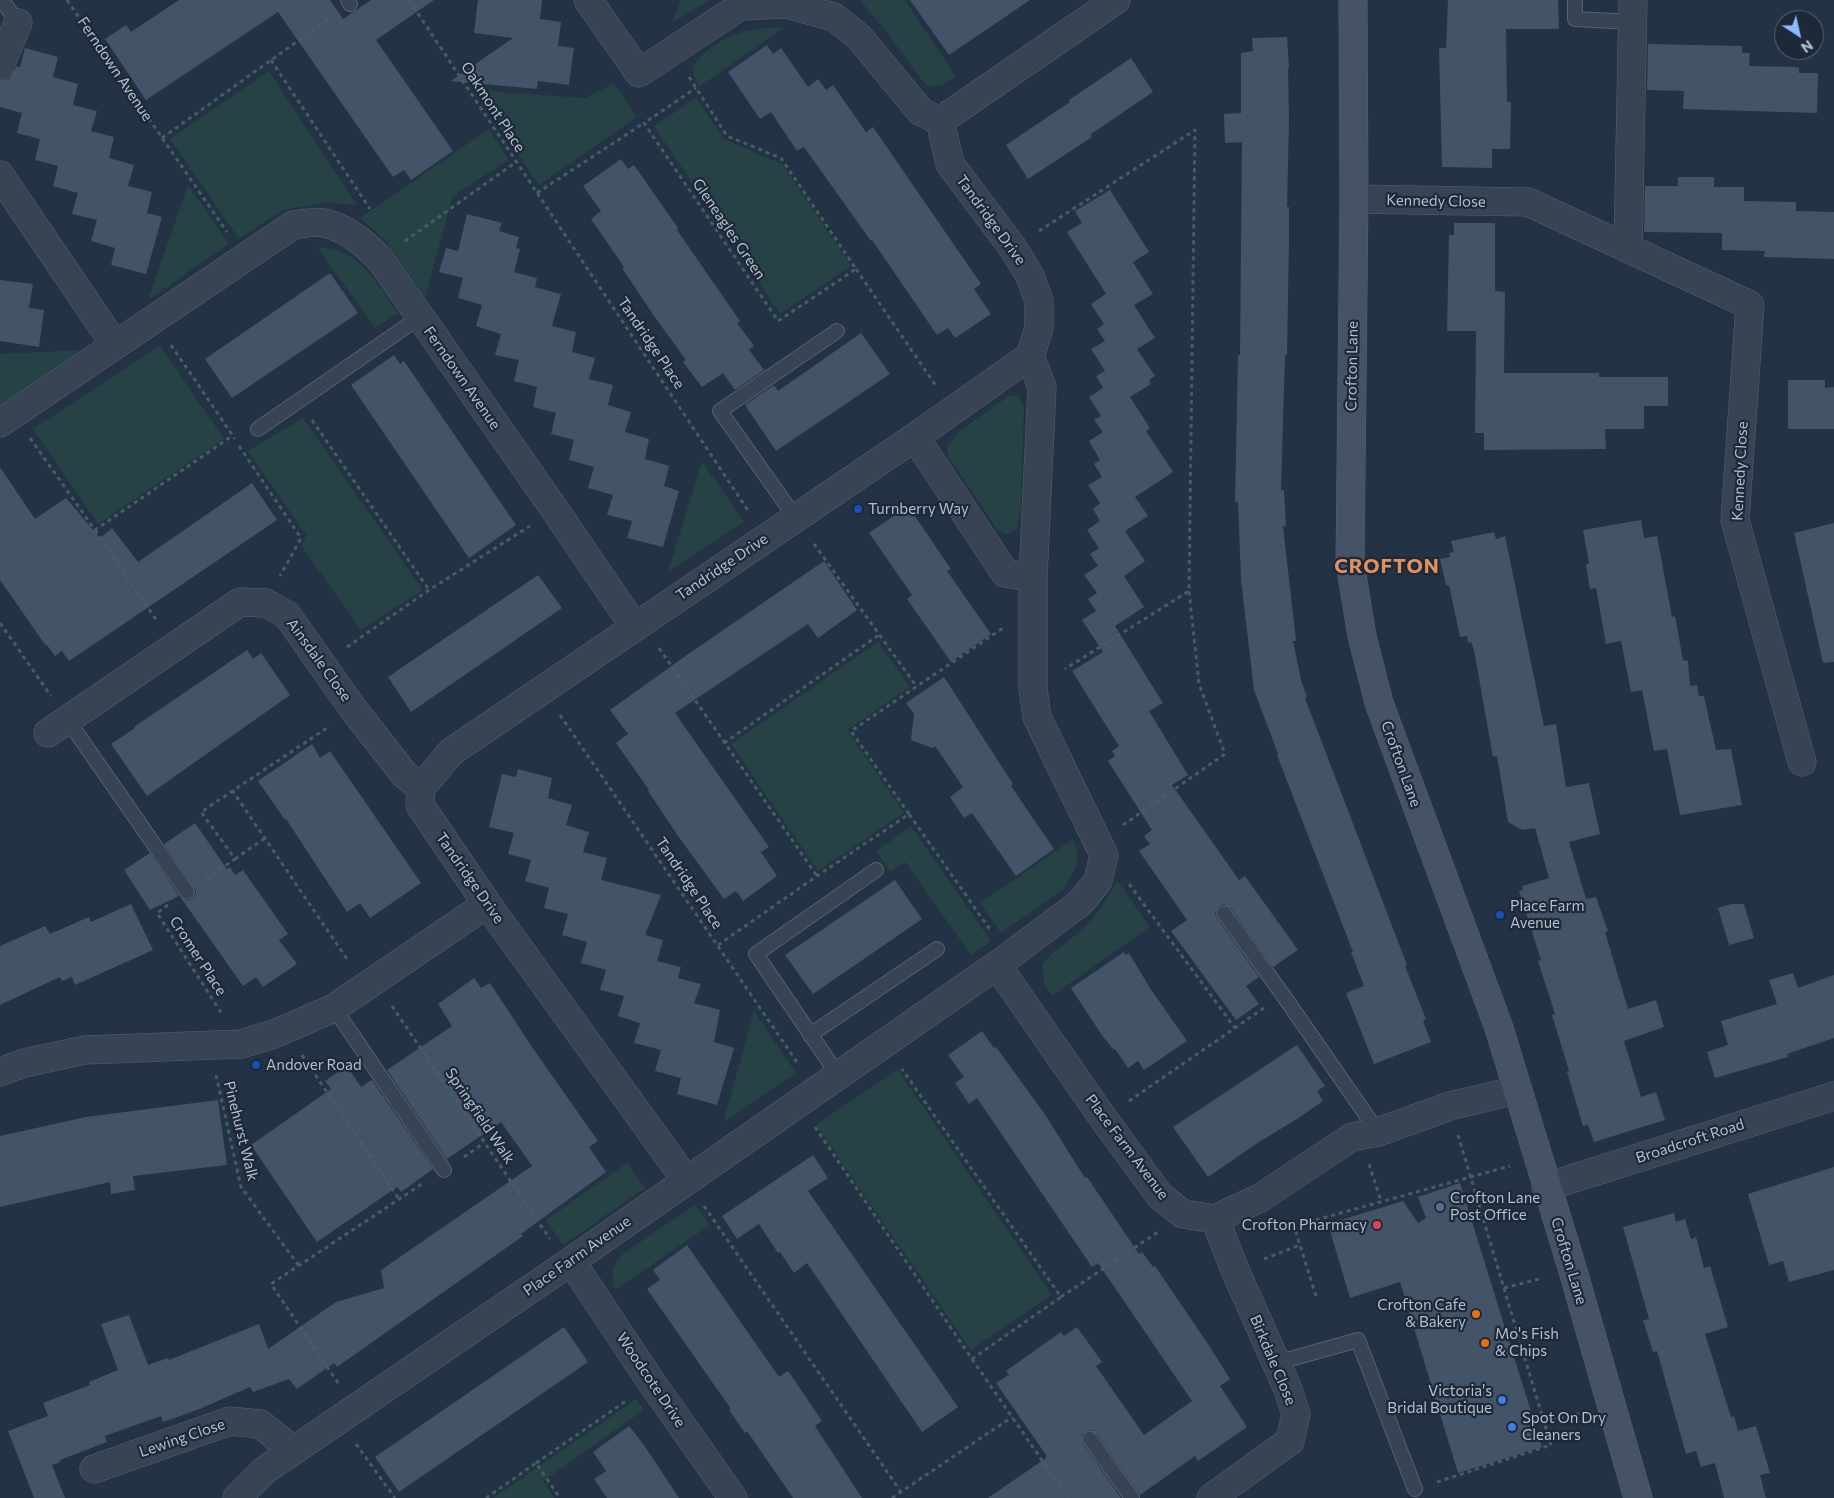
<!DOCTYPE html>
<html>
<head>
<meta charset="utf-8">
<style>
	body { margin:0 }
	#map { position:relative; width:1834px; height:1498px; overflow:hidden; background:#233244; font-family:Commissioner,sans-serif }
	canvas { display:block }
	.north { position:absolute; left:1774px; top:10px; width:50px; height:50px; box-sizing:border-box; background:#1d2938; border:1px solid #5a6574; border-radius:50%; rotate:145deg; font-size:14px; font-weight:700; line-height:20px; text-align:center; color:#b5bfcd }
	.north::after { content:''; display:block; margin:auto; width:18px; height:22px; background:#88baff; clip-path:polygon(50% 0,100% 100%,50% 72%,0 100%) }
</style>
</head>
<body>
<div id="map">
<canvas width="1834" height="1498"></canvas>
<div class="north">N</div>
</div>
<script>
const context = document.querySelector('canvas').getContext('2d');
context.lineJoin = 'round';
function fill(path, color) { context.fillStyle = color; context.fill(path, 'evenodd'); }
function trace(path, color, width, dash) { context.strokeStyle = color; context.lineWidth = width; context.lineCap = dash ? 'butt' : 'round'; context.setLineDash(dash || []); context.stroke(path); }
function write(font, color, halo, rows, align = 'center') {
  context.font = font + ' Commissioner,sans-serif'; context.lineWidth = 4.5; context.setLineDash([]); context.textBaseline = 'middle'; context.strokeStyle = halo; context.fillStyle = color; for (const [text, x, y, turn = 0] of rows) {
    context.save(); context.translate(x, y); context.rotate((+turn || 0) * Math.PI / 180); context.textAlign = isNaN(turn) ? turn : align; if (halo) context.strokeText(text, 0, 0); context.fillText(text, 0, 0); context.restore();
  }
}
const green = new Path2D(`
	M681 0H710L672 23Z
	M860 0H905L956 77 943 85 928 86 921 79 888 34Z
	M768 28H784L699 87C698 83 693 76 693 72 692 57 724 38 736 34 746 30 757 29 768 28Z
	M269 71 357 205 326 203 283 210 239 239 170 139Z
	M614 83 637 117 539 185 473 90 585 98Z
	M696 98 724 139 782 164 851 266 780 314 654 126Z
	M489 129 509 160 453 196 425 297 386 241 360 218Z
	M188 185 229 244 148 300Z
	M317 247C359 247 376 283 398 313L375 328Z
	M160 345 224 439 98 524 33 429Z
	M83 350 0 406V354Z
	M1010 395 1019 396 1024 409 1021 507 1017 529 1006 535 997 529 949 458 947 447 960 431Z
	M303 418 423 590 361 630 302 547 306 535 248 451Z
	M702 461 744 522 668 572Z
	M878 642 910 687 847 730 904 813 818 871 731 744Z
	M911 826 991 941 971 955 905 862 890 872 876 851Z
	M1073 839 1078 854 1077 865 1064 889 1001 933 980 903Z
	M1117 880 1150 927 1052 996 1044 982 1042 964C1054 950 1070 941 1083 928 1098 914 1108 898 1117 880Z
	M754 1011 796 1073 723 1123Z
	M897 1069 1052 1295 971 1350 816 1125Z
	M627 1163 645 1188 563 1245 546 1220Z
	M695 1205 710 1225 615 1290C610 1274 612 1265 624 1253Z
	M636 1399 644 1410 543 1481 554 1498H493Z`);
const building = new Path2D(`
	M179 0H330L343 19 371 0H434L376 40 453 151 411 180 404 170 393 177 278 12 146 100 105 39 126 25 131 32Z
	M478 0H542L540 19 561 22 558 46 574 48 569 85 538 81 537 89 451 81 513 38 474 33Z
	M910 0H1030L949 55Z
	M1448 0H1558L1559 29H1506L1507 102H1511L1510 149H1492V168L1442 167 1439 48H1446Z
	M1287 37 1289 68H1288L1289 120 1287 207H1289V241L1287 355H1285L1281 490H1284L1286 526H1283L1296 641H1293L1301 680 1307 697 1305 698 1407 965 1405 966 1426 1019 1423 1021 1431 1042 1374 1064 1346 993 1364 986 1351 952H1353L1277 755 1278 754 1254 690 1241 580 1238 502H1235L1238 355H1240L1242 142 1225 143 1224 114 1241 113V53L1253 51 1252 38Z
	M1648 44 1742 46V53H1750L1749 66 1799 67V73H1818L1817 113 1683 109 1684 91 1647 90Z
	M767 45 773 54 781 48 808 87 818 79 826 90 833 85 866 132 873 127 981 284 974 289 991 314 955 338 948 328 937 335 872 240 871 241 804 147 797 151 771 112 760 119 728 72Z
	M25 48 58 57 53 77 78 84 73 105 97 111 91 131 114 137 109 158 134 165 128 186 152 192 147 213 162 217 146 274 111 265 115 248 91 241 97 220 72 214 78 193 53 186 58 166 35 160 40 139 17 133 22 113 0 107V81L9 79 17 66 20 67Z
	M1131 58 1153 92 1091 134 1092 137 1028 179 1006 145 1070 102 1069 100Z
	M621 159 628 169 634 165 678 228 677 230 740 321 737 323 754 346 749 350 764 370 735 390 723 373 702 387 683 362 686 360 654 316 622 268 624 267 591 219 601 211 583 186Z
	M1678 177H1714V187H1744V201L1796 202V211L1834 212V259L1764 257 1765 251 1722 250V233L1644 232 1645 186H1678Z
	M1110 190 1149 252 1133 262 1153 294 1134 305 1155 338 1137 349 1155 376 1149 380 1151 384 1130 397 1150 428 1146 431 1173 472 1135 497 1148 516 1125 531 1145 561 1124 576 1144 607 1115 626 1163 703 1149 711 1188 775 1172 785 1239 880 1245 876 1298 950 1273 967 1231 908 1224 904 1219 906 1215 913 1217 918 1259 977 1246 986 1259 1004 1236 1020 1171 931 1187 920 1139 851 1150 844 1144 836 1152 830 1108 761 1115 756 1112 751 1119 746 1072 671 1103 652 1082 620 1096 611 1088 599 1097 593 1084 575 1098 566 1090 554 1099 548 1087 530 1100 521 1093 509 1100 503 1088 485 1102 477 1094 464 1100 460 1089 441 1103 432 1094 420 1101 416 1089 397 1103 388 1096 376 1105 371 1091 349 1105 341 1097 329 1104 324 1091 304 1106 294 1067 232 1082 223 1075 211Z
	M467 214 502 223 499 231 519 237 516 248 520 249 514 272 537 278 535 287 561 294 552 326 576 332 572 352 595 358 589 379 613 385 608 405 631 412 625 432 649 439 645 459 669 466 664 486 679 491 663 547 627 538 632 521 607 515 613 495 588 488 594 467 569 460 574 440 551 434 556 413 533 407 537 387 514 381 519 360 495 355 501 334 476 326 482 305 458 298 463 278 439 272 446 248 458 251Z
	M1454 223H1495V291L1505 292 1504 373H1599V377H1668V406H1644V429H1605L1606 449 1484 450V433H1475L1476 331H1447L1449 235H1454Z
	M330 273 358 313 232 398 205 359Z
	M0 280 33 284 29 308 44 310 39 347 0 341Z
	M861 333 890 374 776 451 745 405 774 385 778 391Z
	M394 355 400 364 404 361 516 525 469 558 351 385Z
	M1788 380H1825V388L1834 387V429H1788Z
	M0 467 35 519 66 498 100 538 112 528 138 562 252 483 277 520 69 661 62 651 55 656 47 645 46 646 0 580Z
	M908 506 951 569 947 571 991 634 951 662 907 599 912 595 869 533Z
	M1641 520 1644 538 1657 536 1672 617 1675 616 1683 660 1688 661 1690 686 1697 685 1699 696H1704L1716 750 1731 749 1742 805 1680 815 1667 749 1654 751 1642 690 1631 692 1621 641 1606 644 1596 588 1590 589 1586 565 1589 563 1583 530Z
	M1834 523V662L1823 663 1794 533Z
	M1494 532 1496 539 1505 536 1544 726 1556 724 1566 787 1589 783 1600 834 1569 842 1586 899 1596 897 1608 931 1605 932 1628 1009 1656 1000 1664 1027 1624 1041 1641 1097 1656 1092 1665 1120 1594 1142 1588 1125 1583 1126 1567 1072 1569 1071 1552 1015 1555 1014 1538 961 1541 960 1519 891 1523 890 1522 886 1549 878 1535 828 1522 830 1508 822 1497 756 1493 757 1474 650 1471 642 1468 643 1467 636 1460 637 1449 585H1446L1440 559 1450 557 1449 553 1454 552 1451 541Z
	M824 561 857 610 818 638 808 624 675 713 769 847 761 852 777 876 743 901 736 891 724 899 678 836 648 791 649 790 616 743 628 734 610 710 684 657Z
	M538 575 562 608 411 712 388 677Z
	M247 650 253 659 261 653 290 695 147 796 111 744 135 728 134 727Z
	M944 677 1013 784 1011 786 1054 849 1016 876 972 813 964 818 950 797 963 787 935 746 932 748 911 740 914 714 906 703Z
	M312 744 320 758 330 751 421 883 370 918 360 903 347 912 286 819 285 820 258 781Z
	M518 769 552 778 548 798 572 805 566 825 589 832 583 852 607 858 601 880 661 895 645 935 663 940 657 961 681 967 678 978 701 984 694 1003 720 1010 714 1042 734 1048 717 1105 677 1094 681 1078 655 1071 661 1050 634 1043 640 1023 618 1016 624 996 600 990 606 970 581 963 587 942 562 935 568 914 544 908 549 888 525 881 531 860 508 854 514 833 489 827 502 774 516 777Z
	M195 823 227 869 230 867 235 875 243 870 288 934 279 940 297 964 263 987 256 977 243 986 181 898 187 901 192 899 195 896 196 891 164 844Z
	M150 853 179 896 150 910 124 870Z
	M895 880 922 919 813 994 785 955Z
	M131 904 153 950 75 985 72 977 62 981 60 977 0 1005V946L45 926 50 934 89 917 91 922Z
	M1732 904H1744L1754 938 1729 945 1718 908Z
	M1124 952 1126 955 1129 953 1150 988 1187 1041 1144 1070 1138 1061 1128 1068 1115 1049 1114 1050 1101 1034 1071 988Z
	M1793 973 1798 988 1834 975V1038L1787 1054 1788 1057 1715 1078 1707 1052 1728 1045 1721 1021 1777 1004 1769 980Z
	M474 978 481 988 490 983 532 1047 598 1141 589 1147 606 1172 521 1234 523 1236 337 1367 334 1363 297 1389 289 1379 253 1392 250 1387 197 1410 163 1422 161 1416 105 1436 107 1442 60 1460V1462L52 1465 65 1498H34L8 1431 48 1416 43 1403 90 1385 89 1382 118 1370 101 1324 129 1315 148 1365 168 1358 169 1360 259 1324 268 1349 336 1302 384 1288 381 1270 532 1166 501 1122 447 1159 387 1070 452 1026 438 1004Z
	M982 1031 994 1048 996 1047 1044 1113 1085 1178 1087 1177 1139 1254 1142 1252 1153 1267 1155 1266 1208 1344 1230 1379 1220 1386 1247 1427 1198 1461 1195 1456 1140 1495 1097 1434 1090 1430 1082 1435 1083 1444 1121 1498H988L1046 1458V1455L996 1383 1009 1375 1006 1371 1061 1332 1064 1336 1077 1327 1102 1362 1096 1366 1144 1435 1192 1401 1098 1263 1092 1267 977 1098 969 1104 955 1083 964 1077 948 1055Z
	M1297 1045 1325 1086 1317 1091 1323 1101 1297 1119 1259 1142 1208 1177 1173 1127Z
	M347 1066 361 1087 372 1080 433 1169 401 1192 397 1187 317 1242 251 1145 331 1089 325 1081Z
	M218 1100 227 1165 133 1176 135 1190 111 1194 110 1182 0 1207V1136L86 1117Z
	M813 1155 828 1178 808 1191 958 1407 922 1432 807 1263 794 1273 780 1252 778 1253 759 1224 737 1239 722 1216Z
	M1834 1167V1270L1789 1282 1783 1261 1769 1265 1748 1194Z
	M1460 1183 1542 1447 1458 1473 1400 1282 1350 1298 1328 1224 1403 1201 1418 1223 1426 1218 1418 1197Z
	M1674 1213 1676 1222 1685 1219 1691 1239 1696 1237 1704 1268 1710 1266 1728 1327 1705 1334 1731 1417 1734 1416 1738 1431 1756 1426 1770 1473 1760 1475 1766 1498H1724L1715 1463 1701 1467 1696 1451 1686 1454 1657 1351 1653 1352 1643 1320 1649 1319 1623 1227Z
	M687 1245 779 1377 788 1371 795 1381 822 1421 815 1426 862 1498H793L747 1431 745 1433 729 1410 731 1409 647 1289 660 1280 653 1270Z
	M564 1327 588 1362 399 1492 375 1457Z
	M629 1426 644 1445 679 1498H607L594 1479 606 1471 593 1452Z`);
const path = new Path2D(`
	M67 0 227 232
	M409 0 749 512
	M271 60 370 209
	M689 77 727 136 781 158 856 269 778 321 644 123 696 88
	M162 138 330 18
	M537 193 644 123
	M1039 231 1195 130 1189 591 1065 669
	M405 241 516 162
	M856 269 936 386
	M171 345 235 439
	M312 420 429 590
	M30 438 95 530 232 436
	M239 446 301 538 280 576
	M95 530 157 621
	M814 544 917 687
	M0 623 51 696
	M347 647 429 590 530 526
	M659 648 817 876
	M560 715 799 1065
	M724 743 879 635
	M232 790 349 962
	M909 814 851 731 1003 628
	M1123 825 1225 754 1199 684 1189 591
	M235 859 265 838
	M206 879 235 859 201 812 330 726
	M1129 884 1235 1028
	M168 905 157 913 222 1014
	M718 945 817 876 909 814 991 931
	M392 1006 550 1239
	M302 1055 399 1199
	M216 1075 241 1187 299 1266
	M1129 1101 1264 1008
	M815 1127 972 1359 1061 1297 902 1069
	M1458 1135 1544 1422
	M464 1157 484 1143
	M1369 1164 1381 1201
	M704 1206 901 1492
	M1264 1259 1300 1245
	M1504 1288 1543 1278
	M1316 1296 1294 1226 1510 1166
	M1061 1297 1158 1232
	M972 1359 1068 1498
	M338 1383 271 1284 425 1182
	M356 1444 395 1498
	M536 1463 626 1401
	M1437 1482 1551 1445 1544 1422 1582 1413
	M486 1498 536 1463 560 1498
	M892 1498 1012 1417`);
const lane = new Path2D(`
	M2 0 18 23
	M348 0 350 4
	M1575 0V19L1632 22
	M258 429 420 317
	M795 517 720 411 837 331
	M67 719 187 892
	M1224 913 1283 995 1378 1132
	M334 1008 444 1170
	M810 1035 937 949
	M838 1075 756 954 876 870
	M1276 1363 1358 1340 1415 1489
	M1090 1439 1132 1498`);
const street = new Path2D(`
	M588 0 639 73 741 6 786 4 834 17 859 37 921 112 940 121
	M0 66 18 23
	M0 175 115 345
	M1354 199 1528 202 1750 305 1735 520 1802 762
	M1628 249 1633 0
	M1030 356 1042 387 1033 578
	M0 423 293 225C302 224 315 221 324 223 347 228 364 243 380 259L555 510 634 626
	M915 437 1005 573 1033 578V689L1037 717 1104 855 1098 881 1080 903 997 965
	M48 733 240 602 266 603 287 615 354 710 404 774 421 788
	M0 1072 24 1063 85 1050 241 1044 274 1034 334 1008 487 904
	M686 1180 487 904 420 805 421 788 451 752 915 437 1030 356 1039 328V301L1030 276 1013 248 950 164 940 121 1116 0
	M1546 1187 1834 1096
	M571 1261 652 1383 733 1498
	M94 1469 230 1421 260 1424 293 1450
	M237 1498 265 1470 567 1264 997 965 1103 1118 1160 1196 1183 1214 1215 1219 1260 1198 1352 1137 1378 1132 1450 1106 1517 1090
	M1211 1498 1290 1441 1296 1414 1287 1387 1235 1270 1215 1219`);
const secondary = new Path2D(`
	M1353 0 1354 199 1350 563 1362 636 1379 703 1499 1028 1573 1271 1638 1498`);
const markers = [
	[858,509,5,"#1a4fb4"],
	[1500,915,5,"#1a4fb4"],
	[256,1065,5,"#1a4fb4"],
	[1440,1207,5,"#5c6f8a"],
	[1377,1225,5,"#e0444e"],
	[1476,1314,5,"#e8710a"],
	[1485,1343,5,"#e8710a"],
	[1502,1400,5,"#3f7fe0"],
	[1512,1427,5,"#3f7fe0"]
];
const streetNames = [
	["Ferndown Avenue",115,69,56],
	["Oakmont Place",493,107,57],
	["Kennedy Close",1436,201,1],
	["Tandridge Drive",991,220,54],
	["Gleneagles Green",729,229,56],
	["Tandridge Place",651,343,56],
	["Crofton Lane",1352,366,-89],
	["Ferndown Avenue",462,378,55],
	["Kennedy Close",1740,471,-87],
	["Tandridge Drive",722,567,-34],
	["Ainsdale Close",319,660,54],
	["Crofton Lane",1401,764,70],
	["Tandridge Drive",470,878,55],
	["Tandridge Place",689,883,56],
	["Cromer Place",198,956,57],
	["Springfield Walk",480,1116,56],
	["Pinehurst Walk",241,1131,76],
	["Broadcroft Road",1690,1141,-18],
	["Place Farm Avenue",1127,1147,53],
	["Place Farm Avenue",577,1256,-35],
	["Crofton Lane",1569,1261,73],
	["Birkdale Close",1273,1360,67],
	["Woodcote Drive",651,1380,56],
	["Lewing Close",182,1438,-19]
];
const poiNames = [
	["Turnberry Way",868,509],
	["Place Farm",1510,906],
	["Avenue",1510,923],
	["Andover Road",266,1065],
	["Crofton Lane",1450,1198],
	["Post Office",1450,1215],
	["Crofton Pharmacy",1367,1225,"right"],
	["Crofton Cafe",1466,1305,"right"],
	["& Bakery",1466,1322,"right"],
	["Mo's Fish",1495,1334],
	["& Chips",1495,1351],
	["Victoria's",1492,1391,"right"],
	["Bridal Boutique",1492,1408,"right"],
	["Spot On Dry",1522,1418],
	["Cleaners",1522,1435]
];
const districtNames = [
	["CROFTON",1387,566]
];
fill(green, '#264244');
fill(building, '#445468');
trace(lane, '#566270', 16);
trace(street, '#566270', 29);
trace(secondary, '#566270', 29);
trace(path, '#445f61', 3, [4, 4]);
trace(lane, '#384453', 14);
trace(street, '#384453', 28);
trace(secondary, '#465366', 28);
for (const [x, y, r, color] of markers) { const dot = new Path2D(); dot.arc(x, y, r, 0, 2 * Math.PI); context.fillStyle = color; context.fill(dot); trace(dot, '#1d2938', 2); }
write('15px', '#b5bfcd', '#1d2938', streetNames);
write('15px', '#b5bfcd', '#1d2938', poiNames, 'left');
context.letterSpacing = '1px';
write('bold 20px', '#e0915d', '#1d2938', districtNames);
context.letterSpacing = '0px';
</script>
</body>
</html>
